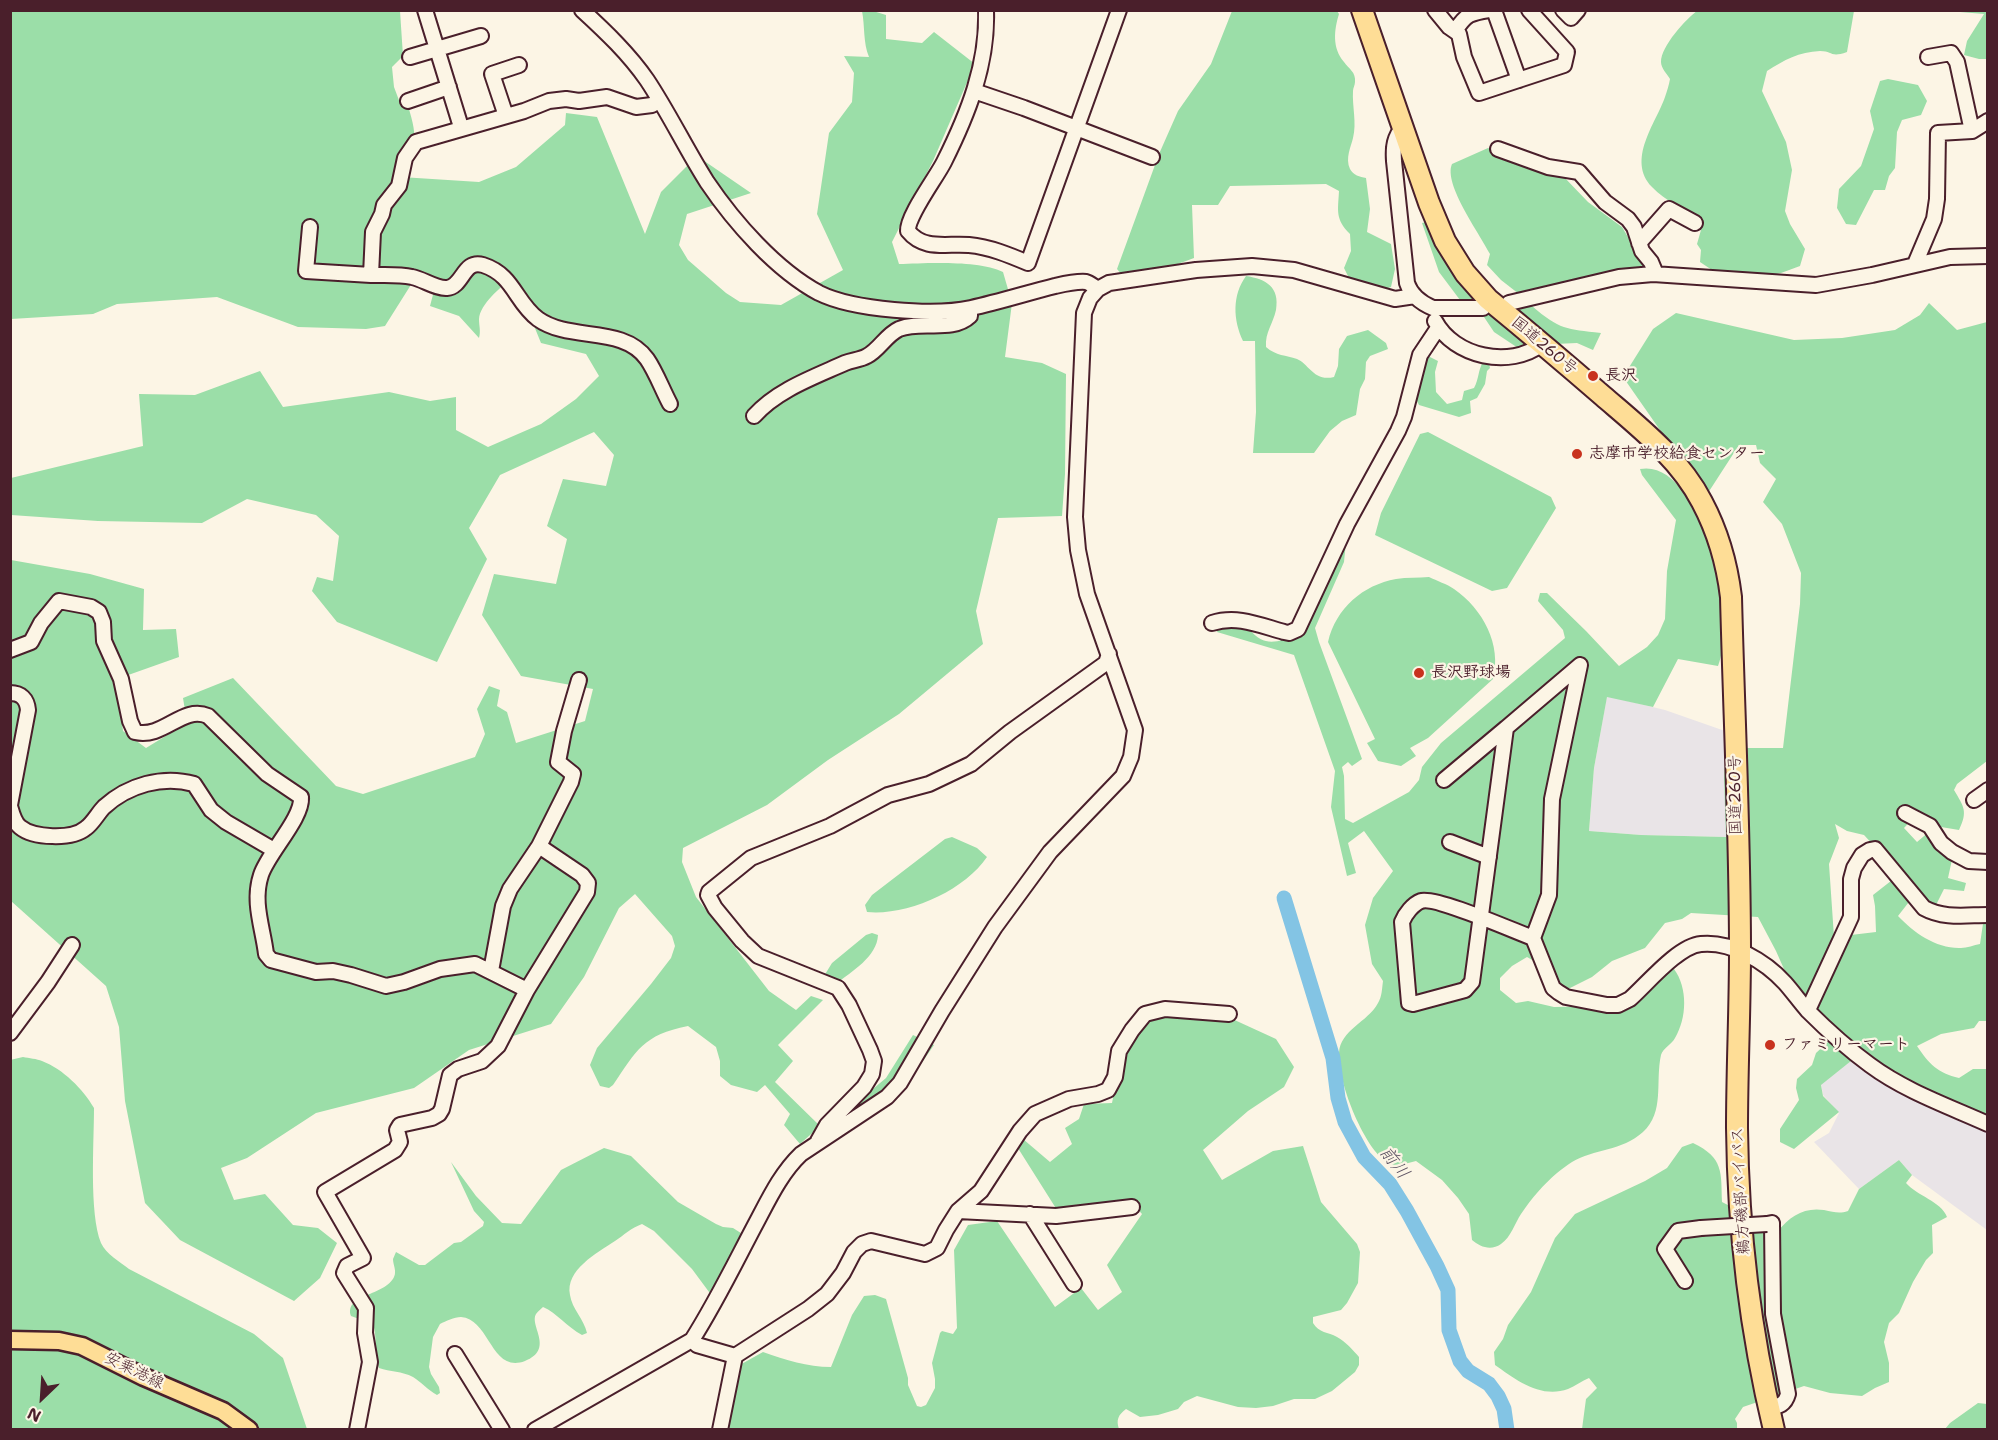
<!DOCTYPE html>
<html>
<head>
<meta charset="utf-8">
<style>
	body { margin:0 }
	#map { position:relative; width:1998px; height:1440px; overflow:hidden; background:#fcf5e5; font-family:"Shantell Sans",sans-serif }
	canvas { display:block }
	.frame { position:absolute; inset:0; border:12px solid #4a1f2b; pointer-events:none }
	.north { position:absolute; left:12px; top:1368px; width:60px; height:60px; -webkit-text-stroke:4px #fcf5e5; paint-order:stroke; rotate:205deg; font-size:16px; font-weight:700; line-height:24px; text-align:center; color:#4a1f2b }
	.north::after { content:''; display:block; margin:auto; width:21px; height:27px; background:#4a1f2b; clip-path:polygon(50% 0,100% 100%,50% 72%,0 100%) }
</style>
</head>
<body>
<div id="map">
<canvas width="1998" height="1440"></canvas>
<div class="frame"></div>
<div class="north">N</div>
</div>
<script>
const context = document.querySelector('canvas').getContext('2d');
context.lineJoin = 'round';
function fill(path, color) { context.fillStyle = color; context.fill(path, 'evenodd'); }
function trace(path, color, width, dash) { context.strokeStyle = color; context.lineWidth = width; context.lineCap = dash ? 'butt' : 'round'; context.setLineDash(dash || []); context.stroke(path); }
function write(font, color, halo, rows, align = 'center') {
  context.font = font + ' "Shantell Sans","Klee One",sans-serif'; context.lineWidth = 4.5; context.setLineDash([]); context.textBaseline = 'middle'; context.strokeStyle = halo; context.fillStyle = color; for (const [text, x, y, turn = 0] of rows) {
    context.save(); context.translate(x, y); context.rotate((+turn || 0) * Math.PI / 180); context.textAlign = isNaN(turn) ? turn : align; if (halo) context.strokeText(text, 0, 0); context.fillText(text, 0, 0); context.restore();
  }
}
const built = new Path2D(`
	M1607 696 1665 710 1725 731 1724 778 1727 837 1641 835 1589 831 1594 768Z
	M1851 1061 1882 1081 1987 1132V1230L1912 1175 1899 1160 1859 1189 1814 1142 1829 1133 1839 1113 1823 1095 1821 1084Z`);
const green = new Path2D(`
	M1698 10 1854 11 1847 52C1830 58 1833 51 1820 51 1799 52 1784 60 1767 71L1762 91 1786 142 1792 170 1785 211 1790 224 1805 249 1800 266 1781 273 1766 276 1737 271 1712 270 1700 262 1701 250 1697 244 1701 230 1700 222C1685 209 1665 201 1652 187 1626 160 1656 123 1665 97 1667 91 1669 85 1670 79 1667 74 1661 68 1661 62 1661 46 1686 19 1698 10Z
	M11 11H400L403 56 392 67 394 87 400 103 408 106C419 141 415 144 401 177L479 182 516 167 565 125 566 113 597 117 645 234 661 192 697 156 751 193 687 214 679 245 688 260 726 293 740 302 781 305 843 270 817 214 829 133 852 102 854 73 844 56 869 57C863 43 865 26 862 11H873L886 15V39L922 43 934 32 975 64 933 161 892 242 899 264C927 263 979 260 1003 272L1012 303 1005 357 1042 363 1066 374 1065 474 1062 516 998 518 976 611 983 644 899 714 828 760 767 805 683 848 682 862 696 897 769 991 796 1010 811 996 823 1000 778 1045 793 1061 775 1082 820 1126 800 1144 784 1125 790 1114 765 1085 757 1092 731 1085 720 1076V1061L716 1047 688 1026C643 1035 637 1050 613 1085L609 1088 600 1086 590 1065 597 1048 651 984 671 958 675 946 672 936 635 894 619 908 584 977 551 1024 469 1050 414 1088 316 1113 247 1158 221 1168 234 1200 265 1194 293 1225 318 1228 337 1243 320 1278 294 1301 180 1240 145 1203 125 1101 119 1027 106 986 11 901V560L90 574 144 589 143 630 176 629 179 657 117 679 123 731 146 748 187 723 183 698 233 678 336 786 363 794 475 757 485 734 477 709 489 686 500 690 497 706 507 712 516 743 585 721 593 689 521 676 482 615 494 574 556 584 567 539 547 526 563 479 606 486 614 455 594 432 500 475 469 528 487 559 437 662 337 622 312 591 317 577 333 581 339 536 316 515 247 499 202 523 98 521 11 515V478L143 446 139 394 195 395 260 371 283 407 389 392 430 401 456 397V430L488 447 541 424 576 399 599 376 586 354 541 343 519 289 512 278C501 287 480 304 479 319 479 326 481 331 479 338L459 316 430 306 435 287 419 272 385 326 366 329 298 327 217 297 117 304 93 314 11 319Z
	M1232 11H1337L1339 14C1334 30 1332 48 1344 62 1349 69 1356 72 1355 82 1355 85 1353 88 1353 91 1352 106 1357 123 1353 138 1351 147 1345 158 1350 169 1353 175 1360 177 1366 178L1370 209 1367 232 1391 244 1395 269 1391 287 1379 291 1351 282 1344 268 1351 251 1350 234C1335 219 1338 211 1339 191L1326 184 1230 186 1218 205H1192L1194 258 1170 267 1122 275 1117 269 1159 154 1178 111 1211 64Z
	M1948 11H1987V59H1979L1964 55 1967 41 1984 14Z
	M1888 79 1918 85 1927 101 1921 115 1902 120 1897 132 1895 168 1889 176 1885 190H1874L1856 225 1846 224 1837 208 1839 189 1861 166 1874 129 1870 111 1880 81Z
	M1488 148 1511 159 1563 176 1588 202 1622 227 1647 269 1618 272 1519 294 1501 280 1487 265 1490 254C1480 234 1443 184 1452 164Z
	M1426 222 1479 300 1463 304 1439 272 1422 223Z
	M1246 276C1266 279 1280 287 1276 310 1273 324 1265 332 1266 347 1276 356 1286 355 1297 359 1309 364 1314 382 1334 377L1338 366 1339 349 1347 336 1368 330 1386 343 1388 349 1370 356 1366 362 1365 379 1360 389 1356 415 1342 421 1330 431 1314 453H1253L1256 412 1255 341H1243C1233 320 1232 295 1246 276Z
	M1929 303 1957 330 1987 322V761L1957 784 1954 790C1964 807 1968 811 1959 830L1941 827 1915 816 1904 828 1917 842 1930 831 1953 855 1948 878 1966 883 1964 891 1944 889 1935 907 1926 902 1864 835 1847 831 1835 824 1839 838 1829 864 1834 937 1876 932 1875 906 1873 895 1896 877 1912 898 1898 916C1914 933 1937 949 1961 948 1967 948 1974 945 1980 944L1984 917H1987V1021H1979L1974 1028 1941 1034 1917 1046C1929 1064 1938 1073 1959 1078L1973 1069H1987V1132L1882 1081 1851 1061 1821 1085 1823 1096 1839 1112 1794 1149 1780 1142V1129L1799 1100 1796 1088 1797 1079 1812 1065 1816 1053 1829 1041 1828 1038 1803 1012 1776 951 1758 917 1691 913 1682 919 1665 923 1645 948 1612 961 1592 977 1568 989 1555 985 1548 969 1527 957 1512 966 1500 978V990L1516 1003 1528 1001 1554 1007 1621 1006 1666 968 1674 969C1688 988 1687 1018 1675 1038 1672 1044 1663 1048 1661 1055 1655 1082 1665 1112 1643 1132 1622 1151 1594 1149 1572 1162 1567 1165 1562 1169 1557 1173 1544 1184 1531 1199 1521 1214 1515 1223 1511 1237 1501 1244 1491 1251 1480 1247 1472 1240L1469 1214 1458 1198 1442 1180 1416 1161C1405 1164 1395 1168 1385 1161 1363 1145 1337 1080 1339 1053 1340 1030 1368 1022 1378 1003 1382 997 1382 988 1383 981L1372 964 1365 925 1373 898 1393 871 1364 831 1348 843 1356 873 1347 876 1331 807 1335 771 1294 655 1217 632 1220 624 1249 629C1265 648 1277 642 1297 635L1347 532 1344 562 1315 628 1319 642 1362 759 1352 766 1348 762 1342 767 1344 776 1345 819 1353 823 1409 792 1419 780 1422 767 1441 743 1565 638 1563 630 1538 601 1540 593H1547L1586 631 1619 666 1647 647 1658 635 1665 619 1667 571 1676 520 1642 475 1640 469C1702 457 1737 624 1718 666L1678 659 1653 707 1607 697 1594 768 1589 831 1641 835 1726 837 1724 778 1726 748H1783L1800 604 1801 573 1782 524 1763 502 1776 479 1760 463 1756 445H1739L1706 496 1623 377 1653 329 1676 313 1794 340 1842 338 1895 330 1920 315Z
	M1532 306C1560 330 1566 329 1601 333L1593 350 1577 343 1555 344 1515 309Z
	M1490 313 1526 345 1518 348 1494 332 1482 314Z
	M1428 356 1438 361 1435 372 1436 392 1447 404 1462 400 1464 391 1474 388C1479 379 1478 370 1483 362L1489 364 1490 368 1487 371 1485 384 1477 398 1470 401 1471 413 1459 417 1419 405C1410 389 1421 370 1428 356Z
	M1428 432 1551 497 1556 508 1507 588 1492 591 1375 535 1381 513 1420 434Z
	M1429 577C1437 581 1447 584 1454 589 1483 609 1502 645 1493 679L1428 738 1410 748 1416 756 1401 766 1378 761 1367 743 1375 739 1328 642C1336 608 1363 585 1396 579 1407 577 1418 578 1429 577Z
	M952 837 977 848 987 857C964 891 907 916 867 912L865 905 872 895 945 839Z
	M872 933 878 935C877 957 852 971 836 984L824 976 832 963 866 935Z
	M1164 1012 1228 1017 1276 1039 1294 1067 1284 1087 1248 1111 1203 1150 1222 1180 1273 1151 1303 1146 1321 1202 1357 1244 1360 1252 1358 1283 1347 1303 1341 1310 1313 1317V1323C1319 1333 1328 1332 1337 1337 1346 1342 1353 1350 1359 1357V1365L1355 1372 1332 1391 1315 1399H1294L1273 1406 1256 1408 1238 1407 1197 1396 1184 1402 1178 1409 1158 1415 1140 1417 1126 1409C1118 1415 1116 1420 1119 1429L724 1430 738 1366 763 1352C786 1360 807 1367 831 1367L852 1315 864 1296 875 1295 886 1299 908 1378V1385L917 1406 921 1407 926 1405 935 1388V1379L932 1363 940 1333 942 1331 953 1334 957 1328 954 1250 968 1225 997 1221 1055 1307 1081 1288 1098 1310 1122 1292 1107 1265 1142 1214 1133 1204 1057 1210 1016 1145 1023 1139 1050 1162 1072 1144 1065 1128 1079 1119 1084 1104 1112 1103 1122 1053 1147 1016Z
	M913 1035 934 1045 906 1086 851 1127 842 1115 886 1078Z
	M23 1057C29 1058 37 1059 42 1061 63 1069 83 1089 94 1108 94 1143 89 1213 101 1243 106 1254 120 1262 129 1269L254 1334 283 1358 307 1429H11L10 1060Z
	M1693 1143C1724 1158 1721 1172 1722 1202L1778 1231C1790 1216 1804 1207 1824 1210 1834 1212 1839 1214 1848 1211L1859 1189 1899 1160 1912 1175 1906 1183C1917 1196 1941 1201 1947 1217L1932 1225 1933 1253 1926 1260 1913 1282 1899 1313 1889 1323 1884 1342 1889 1363V1382L1875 1388 1862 1396 1830 1393 1804 1386 1743 1407 1735 1419 1737 1423V1429L1706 1428 1705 1430 1582 1429 1586 1399 1597 1388 1589 1378C1582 1381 1575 1386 1568 1389 1541 1399 1516 1380 1495 1365L1494 1352 1503 1339 1508 1325 1531 1292 1555 1238 1575 1214 1645 1181 1667 1168 1682 1147Z
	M604 1148 631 1156 678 1202 716 1224 723 1227 733 1228 744 1235 712 1296 692 1269 654 1231 642 1224C631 1228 624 1235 615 1241 597 1253 565 1270 570 1295 572 1309 584 1319 587 1333L582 1335C567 1327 557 1313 543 1307 541 1309 538 1311 536 1314 529 1326 555 1349 525 1361 491 1374 490 1319 461 1317 454 1317 446 1321 440 1324L433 1337 429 1367 431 1374 439 1387 440 1393 437 1395C428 1390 421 1382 413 1377 402 1371 390 1372 379 1368 373 1354 378 1339 373 1324L351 1316C344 1294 385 1296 394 1277 397 1271 393 1265 393 1259L396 1252 419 1265H425L454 1243 461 1242 483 1226 484 1222 474 1211 451 1162 476 1196 502 1223 521 1224 561 1170Z
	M1978 1403 1987 1404V1429H1945L1950 1423Z`);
const river = new Path2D(`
	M1284 898 1333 1058 1338 1098 1345 1122 1364 1157 1390 1184 1407 1211 1437 1266 1448 1290 1449 1330 1460 1361 1468 1371 1489 1384 1498 1396 1504 1409 1507 1430`);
const minor = new Path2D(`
	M425 10 461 127
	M582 10C606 32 629 54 647 80 669 113 686 149 707 182 734 222 776 270 819 293 853 310 934 316 971 308 999 302 1027 293 1055 286 1064 284 1077 281 1086 282 1090 283 1094 287 1098 289
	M986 10C988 64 968 114 944 162 936 178 907 216 908 231 924 251 947 243 969 245 990 247 1009 255 1028 263L1119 10
	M1435 10 1449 27 1459 34 1464 57 1479 93 1564 65 1567 52 1529 10
	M1494 10 1519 80
	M1563 10 1571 18 1578 10
	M1455 31C1466 14 1470 13 1489 10
	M410 57 481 36
	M1928 57 1951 53 1957 62 1972 131
	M974 91 1024 108 1152 157
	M659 100 652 105 636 107 607 97 579 101 566 99 549 101 524 111 416 142 405 158 399 186 384 205 382 214 373 232 371 275C385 275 399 274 412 277 423 279 436 289 447 288 463 287 463 259 483 265 514 275 515 302 538 319 570 342 623 325 647 359 656 372 662 389 670 404
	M408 101 449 87
	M506 116 492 74 519 65
	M1404 126C1394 137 1393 147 1394 161L1407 283C1411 295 1421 303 1433 308H1483
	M1498 149 1548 167 1579 172 1605 202 1628 219 1634 227 1642 251 1651 262 1656 274
	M310 227 306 271 371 275
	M1639 243 1669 209 1695 223
	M1915 264 1934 219 1937 199 1938 133 1972 131 1988 121
	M1509 303 1619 277 1653 274 1816 285 1872 275 1950 257 1988 256
	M1435 321C1454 357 1510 369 1542 344
	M754 416C777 390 814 377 845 363 852 360 860 360 867 356 879 350 886 335 899 329 921 320 952 333 970 316V309
	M1212 623C1237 615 1259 625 1284 632L1289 633 1298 629 1347 524 1398 431 1404 417 1420 355 1438 328
	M10 650 31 642 41 623 59 601 91 607 99 612 103 622 104 641 121 679 130 721 135 732C164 739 182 705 208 716L267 774 301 797C303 818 268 853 261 875 252 902 263 928 266 954L271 960 316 972 333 971 351 975 386 986 404 982 440 969 475 964 527 990
	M1580 665 1552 799 1549 895 1533 938 1553 988 1558 992 1566 997 1607 1005H1618L1630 999C1647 984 1678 946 1701 944 1731 941 1765 961 1785 983 1793 992 1800 1002 1808 1011 1827 1030 1848 1049 1870 1065 1905 1091 1948 1106 1988 1124
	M10 693C21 693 27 699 28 710L10 805
	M1444 780 1506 728
	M1974 800 1988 790
	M10 806C12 813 14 822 20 827 33 838 72 840 86 828 93 823 98 813 104 807 128 785 163 775 194 784L211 810 226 822 274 850
	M1905 813 1930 826 1941 843 1952 852 1969 861 1988 862
	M1450 842 1489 857
	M1533 938C1514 931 1435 896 1421 901 1413 904 1405 914 1402 922L1409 1003 1413 1004 1465 990 1472 982 1506 728 1580 665
	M491 971 503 906 510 889 539 846 571 782 573 774 558 762 564 731 579 680
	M1808 1010 1851 917V879L1854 868 1862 855 1870 850 1875 849 1924 908C1944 919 1966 915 1988 915
	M10 1033 48 982 72 945
	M818 1141 827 1125 864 1087 872 1074 874 1061 870 1050 849 1005 838 988 758 956 742 941 715 908 708 895 709 892 751 858 830 826 888 795 929 784 971 764 1010 732 1106 663 1109 654
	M958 1211 1056 1216 1132 1207
	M1030 1214 1074 1284
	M1767 1224 1772 1223 1773 1314 1788 1394C1785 1405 1779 1406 1769 1408
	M1685 1281 1665 1249 1678 1231 1701 1228
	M692 1340 697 1345 735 1356
	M455 1354 502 1430
	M357 1430 370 1362 365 1333 366 1308 344 1273 347 1266 363 1258 325 1192 395 1150 400 1142 397 1130 400 1125 432 1118 439 1114 442 1109 450 1075 458 1069 482 1061 498 1046 527 990 587 892 588 883 582 875 539 846
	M535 1430 692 1340C715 1304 734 1265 754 1227 768 1201 780 1174 801 1154L887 1097 900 1083 942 1011 995 927 1050 852 1123 776 1131 757 1135 730 1087 594 1078 550 1075 517 1084 313 1090 298 1098 289 1109 283 1196 270 1252 266 1294 270 1395 299 1415 296
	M720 1430 735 1356 808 1309 827 1294 843 1273 854 1252 862 1244 871 1241 925 1254 937 1248 946 1230 958 1211 981 1191 1020 1131 1035 1114 1069 1099 1098 1094 1108 1090 1115 1077 1119 1051 1132 1030 1145 1014 1165 1009 1229 1014`);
const major = new Path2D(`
	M10 1340 59 1341 82 1346 144 1377 223 1411 249 1430`);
const highway = new Path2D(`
	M1362 10 1429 203 1445 241 1465 273 1488 299C1527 331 1565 363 1603 396 1639 427 1680 459 1702 502 1718 532 1727 564 1731 597 1734 715 1740 833 1740 951 1740 1010 1737 1069 1737 1128 1738 1230 1750 1331 1774 1430`);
const minorBridge = new Path2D(`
	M1701 1228 1767 1224`);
const markers = [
	[1593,376,6,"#c8321e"],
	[1577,454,6,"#c8321e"],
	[1419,673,6,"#c8321e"],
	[1770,1045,6,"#c8321e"]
];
const streetNames = [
	["国道260号",1544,346,40],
	["国道260号",1736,795,-91],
	["鵜方磯部バイパス",1741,1191,-93],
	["安乗港線",134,1371,26]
];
const poiNames = [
	["長沢",1605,376],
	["志摩市学校給食センター",1589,454],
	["長沢野球場",1431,673],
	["ファミリーマート",1782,1045]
];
const waterNames = [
	["前川",1394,1163,52]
];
fill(built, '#e9e4e7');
fill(green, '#9bdea8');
trace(river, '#83c4e4', 15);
trace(minor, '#4a1f2b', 18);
trace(major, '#4a1f2b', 21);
trace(highway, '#4a1f2b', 24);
trace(minor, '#fcf5e5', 14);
trace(major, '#fedd96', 16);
trace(highway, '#fedd96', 20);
trace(minorBridge, '#4a1f2b', 18, []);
trace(minorBridge, '#fcf5e5', 14);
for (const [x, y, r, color] of markers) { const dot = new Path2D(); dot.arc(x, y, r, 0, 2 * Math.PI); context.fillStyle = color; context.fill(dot); trace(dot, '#fcf5e5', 2); }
write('16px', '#4a1f2b', '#fcf5e5', streetNames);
write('bold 16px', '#4a1f2b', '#fcf5e5', poiNames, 'left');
write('italic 18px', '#5b5162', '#fcf5e5', waterNames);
</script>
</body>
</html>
